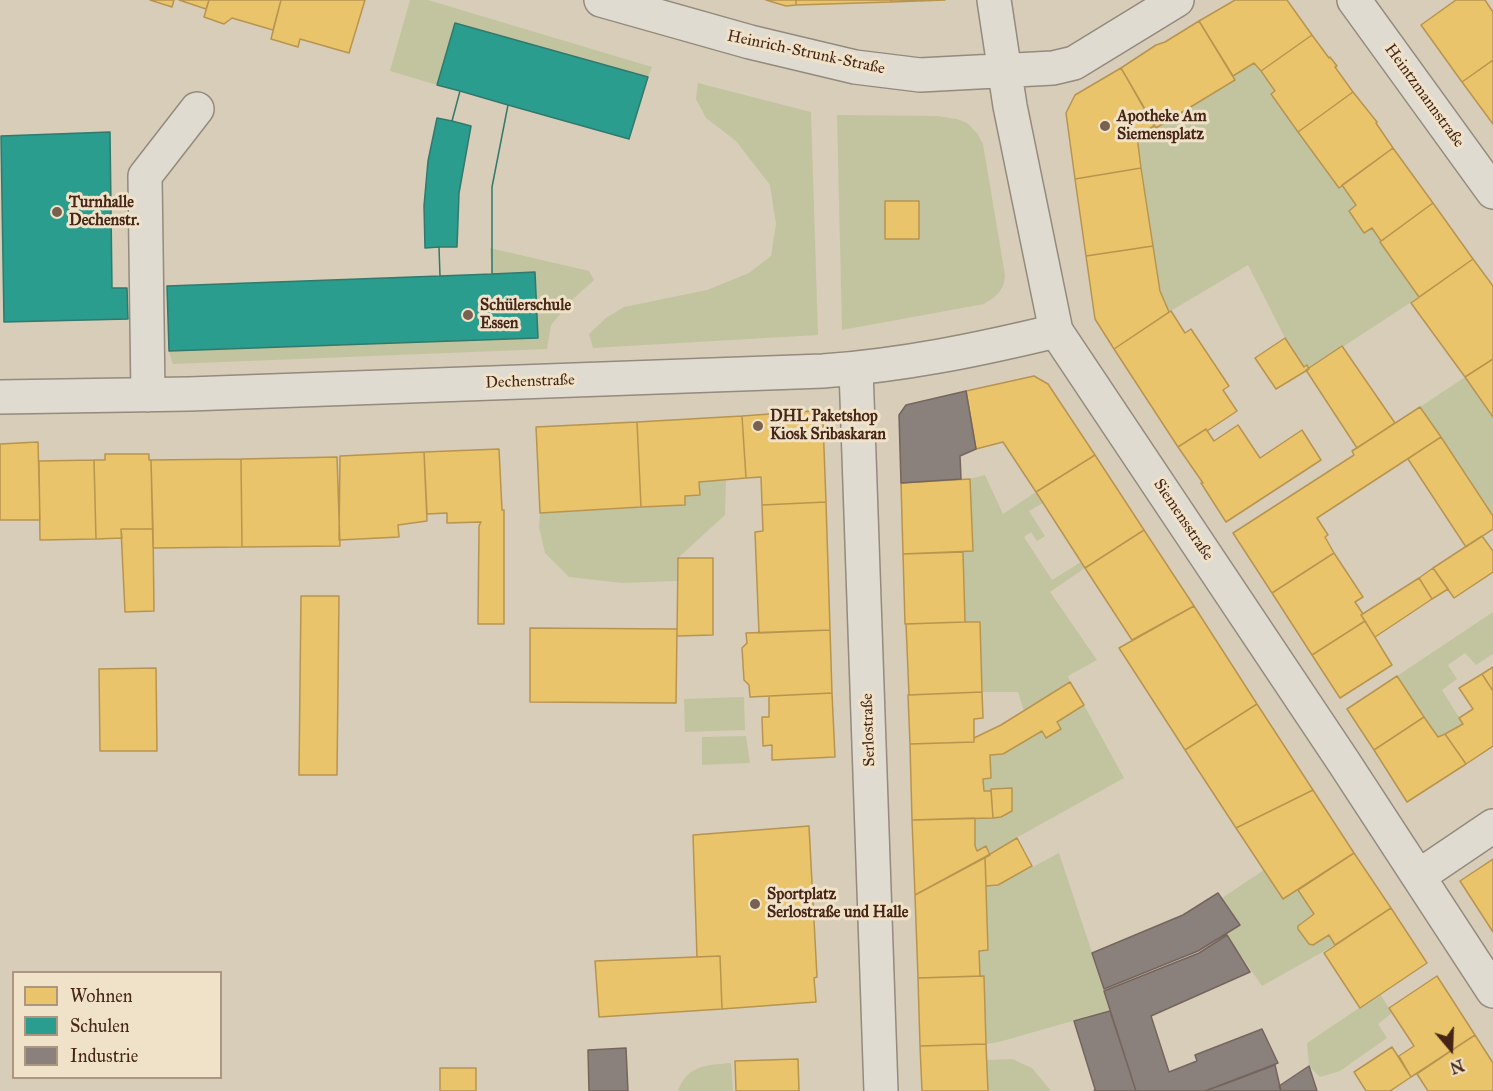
<!DOCTYPE html>
<html>
<head>
<meta charset="utf-8">
<style>
	body { margin:0 }
	#map { position:relative; width:1493px; height:1091px; overflow:hidden; background:#d8cdb8; font-family:"IM FELL Great Primer",serif }
	canvas { display:block }
	.legend { position:absolute; left:12px; top:971px; width:210px; height:108px; box-sizing:border-box; background:#efe2c8; border:2px solid #ab9681; margin:0; padding:8px 10px; list-style:none; font-size:18px; color:#462516 }
	.legend li { display:flex; align-items:center; gap:12px; height:30px }
	.legend b { width:30px; border:2px solid #ab9681 }
	.north { position:absolute; left:1421px; top:1019px; width:60px; height:60px; -webkit-text-stroke:4px #efe2c8; paint-order:stroke; rotate:161deg; font-size:16px; font-weight:700; line-height:24px; text-align:center; color:#462516 }
	.north::after { content:''; display:block; margin:auto; width:21px; height:27px; background:#462516; clip-path:polygon(50% 0,100% 100%,50% 72%,0 100%) }
</style>
</head>
<body>
<div id="map">
<canvas width="1493" height="1091"></canvas>
<ul class="legend">
<li><b style="height:16px;background:#e9c46a"></b>Wohnen</li>
<li><b style="height:16px;background:#2a9d8f"></b>Schulen</li>
<li><b style="height:16px;background:#8a817c"></b>Industrie</li>
</ul>
<div class="north">N</div>
</div>
<script>
const context = document.querySelector('canvas').getContext('2d');
context.lineJoin = 'round';
function fill(path, color) { context.fillStyle = color; context.fill(path, 'evenodd'); }
function trace(path, color, width, dash) { context.strokeStyle = color; context.lineWidth = width; context.lineCap = dash ? 'butt' : 'round'; context.setLineDash(dash || []); context.stroke(path); }
function write(font, color, halo, rows, align = 'center') {
  context.font = font + ' "IM FELL Great Primer",serif'; context.lineWidth = 6; context.setLineDash([]); context.textBaseline = 'middle'; context.strokeStyle = halo; context.fillStyle = color; for (const [text, x, y, turn = 0] of rows) {
    context.save(); context.translate(x, y); context.rotate((+turn || 0) * Math.PI / 180); context.textAlign = isNaN(turn) ? turn : align; if (halo) context.strokeText(text, 0, 0); context.fillText(text, 0, 0); context.restore();
  }
}
const green = new Path2D(`
	M410 0H428L652 67 648 77 456 23 437 85 390 71Z
	M1254 63 1275 91 1271 95 1338 187 1342 185 1356 205 1349 211 1364 232 1372 228 1381 241 1380 242 1419 297 1309 369 1307 365 1304 367 1285 338 1248 265 1169 312 1160 291 1137 136 1154 126 1156 128 1235 81 1233 76Z
	M698 83 811 112 818 335 593 348 589 334 606 318 624 307 707 290 749 273 771 256 776 224 770 185 736 141 706 118 696 99Z
	M837 115 937 116 957 119 967 123 977 133 983 144 1005 275C1004 291 997 296 984 304L842 330Z
	M490 248 589 271 594 280 573 299 551 325 547 349 173 364 169 351 537 338 535 272 492 274Z
	M1465 377 1493 417V516L1420 407Z
	M985 475 1003 514 1036 492 1043 503 1029 511 1045 536 1037 541 1031 532 1024 537 1052 580 1081 562 1085 568 1050 592 1097 660 1068 676 1070 682 1024 711 1018 692H982L980 622H965L963 552 973 550 970 479Z
	M726 480 725 515 678 558V581L622 583 569 577 545 553 539 527 540 513 685 505V496L700 495 699 482Z
	M1493 612V654L1476 665 1465 653 1448 665 1457 679 1442 690 1463 724 1438 737 1397 676Z
	M744 697 745 730 685 732 684 699Z
	M1084 705 1124 778 989 853 986 847 977 851 975 846V818L992 817 991 792 984 791 983 779 991 778 990 755 1042 731 1061 729 1057 722Z
	M746 736 750 763 702 765V737Z
	M1059 853 1111 1010 999 1042 986 1044 984 976H980L979 951 988 950 986 886 999 885Z
	M1264 870 1283 899 1298 890 1314 914 1298 926V929L1309 944 1313 945 1329 935 1335 945 1262 986 1226 934 1240 925 1222 898Z
	M1380 994 1392 1013 1378 1024 1387 1038 1340 1071 1320 1077 1309 1066 1307 1043Z
	M1012 1059 1032 1068 1051 1091H988L986 1060Z
	M731 1063 733 1091H678C687 1065 707 1065 731 1063Z`);
const homes = new Path2D(`
	M150 0H174L172 7Z
	M179 0H209L206 9Z
	M209 0H281L273 30 232 18 224 24 204 17Z
	M281 0H365L349 53 300 39 298 47 271 39Z
	M766 0H796V5L786 6Z
	M796 0H891V2L796 5Z
	M891 0H945L891 2Z
	M1235 0H1287L1312 35 1261 71 1254 63 1233 76 1199 21Z
	M1456 0H1485L1493 12V60L1462 82 1421 25Z
	M1199 21 1235 80 1156 128 1121 68 1156 45 1165 42Z
	M1312 35 1329 58 1330 57 1337 66 1335 67 1353 92 1298 132 1271 94 1275 91 1261 71Z
	M1493 60V124L1462 82Z
	M1121 68 1154 126 1137 136 1141 168 1075 179 1066 113 1075 95Z
	M1353 92 1377 122 1376 123 1393 148 1339 188 1298 132Z
	M1393 148 1433 203 1381 241 1372 228 1364 233 1349 211 1356 205 1342 185Z
	M1141 168 1153 246 1086 256 1075 179Z
	M885 201H919V239H885Z
	M1433 203 1473 259 1419 297 1380 242Z
	M1153 246 1160 291 1169 312 1114 349 1095 319 1086 256Z
	M1473 259 1493 286V359L1465 377 1411 303Z
	M1171 311 1185 333 1191 329 1229 386 1223 390 1237 411 1207 431 1206 429 1178 447 1114 349Z
	M1285 338 1304 367 1307 365 1309 369 1276 389 1255 358Z
	M1342 346 1395 423 1357 448 1306 370Z
	M1493 359V417L1465 377Z
	M1034 376 1048 384 1095 455 1036 492 1003 442 976 449 966 391Z
	M1420 407 1441 437 1317 518 1328 535 1325 537 1334 553 1272 593 1233 533 1354 455 1352 451Z
	M811 411 823 422 826 502 762 505 761 477 746 478 742 416Z
	M742 416 746 478 699 482 700 495 685 496V505L641 507 637 422Z
	M637 422 641 507 540 513 536 427Z
	M1238 425 1260 458 1302 430 1321 460 1226 522 1201 483H1203L1178 447 1206 429 1214 441Z
	M1441 437 1493 516V529L1466 547 1408 459Z
	M38 442 40 520H0V444Z
	M499 449 502 510H504V624H478L479 526 481 522 447 523V513L427 514 424 452Z
	M424 452 427 521 398 525 399 537 339 540 340 456Z
	M105 454H149V460H151L153 529H121L122 538 96 539 94 460H105Z
	M1095 455 1144 530 1085 568 1036 492Z
	M337 457 340 546 242 547 241 459Z
	M241 459 242 547 153 548 151 460Z
	M94 460 96 539 40 540 39 461Z
	M970 479 973 551 903 554 901 483Z
	M826 502 830 630 759 633 755 532 763 531 762 505Z
	M121 529H153L154 611 125 612Z
	M1144 530 1194 606 1132 640 1085 568Z
	M1482 536 1493 551V572L1454 598 1433 568Z
	M963 552 965 622 905 624 903 554Z
	M1334 553 1363 597 1355 602 1363 614 1361 615 1365 621 1312 655 1272 593Z
	M678 558H713V635L677 636Z
	M1433 568 1448 589 1432 599 1419 578Z
	M1419 578 1432 599 1375 637 1361 615Z
	M301 596H339L337 775H299Z
	M1194 606 1257 704 1185 750 1119 648Z
	M1365 621 1392 665 1340 698 1312 655Z
	M965 622H980L982 692 909 695 906 624Z
	M530 628 677 629 676 703 530 702Z
	M830 630 832 693 750 697 749 685 744 680 742 648 747 643 746 633Z
	M1493 667V691L1482 674Z
	M156 668 157 751H100L99 669Z
	M1482 674 1493 691V746L1466 764 1445 734 1463 724 1459 718 1473 709 1459 688Z
	M1397 676 1424 717 1374 750 1347 709Z
	M1070 682 1084 705 1057 722 1061 729 1046 738 1042 731 1003 754 990 755 991 778 983 779 984 791H991L993 818 912 820 910 744 974 742V738L1001 725Z
	M982 692 983 718 974 719V742L910 744 908 695Z
	M832 693 835 757 772 760V745L763 746 762 717H769V696Z
	M1257 704 1313 790 1236 828 1185 750Z
	M1424 717 1438 737 1445 734 1466 764 1407 802 1374 750Z
	M1012 788V811L1001 817 993 818 991 789Z
	M1313 790 1354 853 1283 899 1236 828Z
	M975 818V846L977 851 986 846 990 855 915 895 912 820Z
	M809 826 817 977 814 978 816 1002 722 1009 720 956 697 957 693 835Z
	M1017 838 1032 866 998 885 986 886 985 857Z
	M1354 853 1391 908 1335 945 1329 935 1313 945 1309 944 1298 929V926L1314 914 1298 890Z
	M985 857 988 950 979 951 980 976 918 978 915 895Z
	M1493 859V932L1460 881Z
	M1391 908 1427 963 1360 1008 1324 953Z
	M720 956 722 1009 599 1017 595 961Z
	M984 976 986 1044 920 1046 918 978Z
	M1437 976 1475 1035 1411 1077 1399 1056 1414 1046 1389 1008Z
	M1475 1035 1493 1063V1091H1428L1417 1074Z
	M986 1044 988 1091H922L920 1046Z
	M1392 1047 1411 1077 1390 1091H1366L1354 1072Z
	M798 1059 799 1091H736L735 1061Z
	M440 1068H476V1091H440Z`);
const schools = new Path2D(`
	M455 23 648 77 629 139 508 105 492 187V274L535 272 538 338 169 351 167 286 440 276 439 247 425 248 424 206 428 161 437 118 452 121 460 91 437 85Z
	M460 91 508 105 492 187V274L440 276 439 247H457L459 193 471 126 452 121Z
	M110 132 112 288H127L128 319 4 322 1 136Z`);
const industry = new Path2D(`
	M966 391 976 449 960 456 961 479 901 483 899 415 906 405Z
	M1218 893 1240 925 1198 951 1104 989 1092 953 1183 915Z
	M1227 935 1250 972 1151 1016 1169 1072 1197 1061 1195 1055 1262 1029 1278 1063 1205 1091H1136L1104 991 1199 953Z
	M1110 1011 1136 1091H1094L1095 1089 1074 1021Z
	M626 1048 628 1091H589L588 1050Z
	M1275 1065 1281 1091H1205L1230 1082Z
	M1309 1066 1317 1091H1281L1279 1086Z`);
const minor = new Path2D(`
	M601 0 750 42 855 67 920 75 1053 68 1074 63 1177 0
	M994 0 1010 106 1056 331 1343 761 1493 991
	M1354 0 1493 192
	M856 369 881 1091
	M148 395 145 176 197 109
	M0 397 189 394 823 371C904 365 977 350 1056 331
	M1419 876 1493 826`);
const markers = [
	[1105,126,6,"#79604f"],
	[57,212,6,"#79604f"],
	[468,315,6,"#79604f"],
	[758,426,6,"#79604f"],
	[755,904,6,"#79604f"]
];
const streetNames = [
	["Heinrich-Strunk-Straße",806,53,12],
	["Heintzmannstraße",1424,96,54],
	["Dechenstraße",530,382,-2],
	["Siemensstraße",1183,520,56],
	["Serlostraße",869,730,-92]
];
const poiNames = [
	["Apotheke Am",1117,117],
	["Siemensplatz",1117,135],
	["Turnhalle",69,203],
	["Dechenstr.",69,221],
	["Schülerschule",480,306],
	["Essen",480,324],
	["DHL Paketshop",770,417],
	["Kiosk Sribaskaran",770,435],
	["Sportplatz",767,895],
	["Serlostraße und Halle",767,913]
];
fill(green, '#c2c4a0');
fill(homes, '#e9c46a');
trace(homes, '#b89451', 1.5);
fill(schools, '#2a9d8f');
trace(schools, '#32796b', 1.5);
fill(industry, '#8a817c');
trace(industry, '#76655d', 1.5);
trace(minor, '#948a7d', 36);
trace(minor, '#e0dbd1', 33);
for (const [x, y, r, color] of markers) { const dot = new Path2D(); dot.arc(x, y, r, 0, 2 * Math.PI); context.fillStyle = color; context.fill(dot); trace(dot, '#efe2c8', 2); }
write('16px', '#462516', '#efe2c8', streetNames);
write('bold 16px', '#462516', '#efe2c8', poiNames, 'left');
</script>
</body>
</html>
